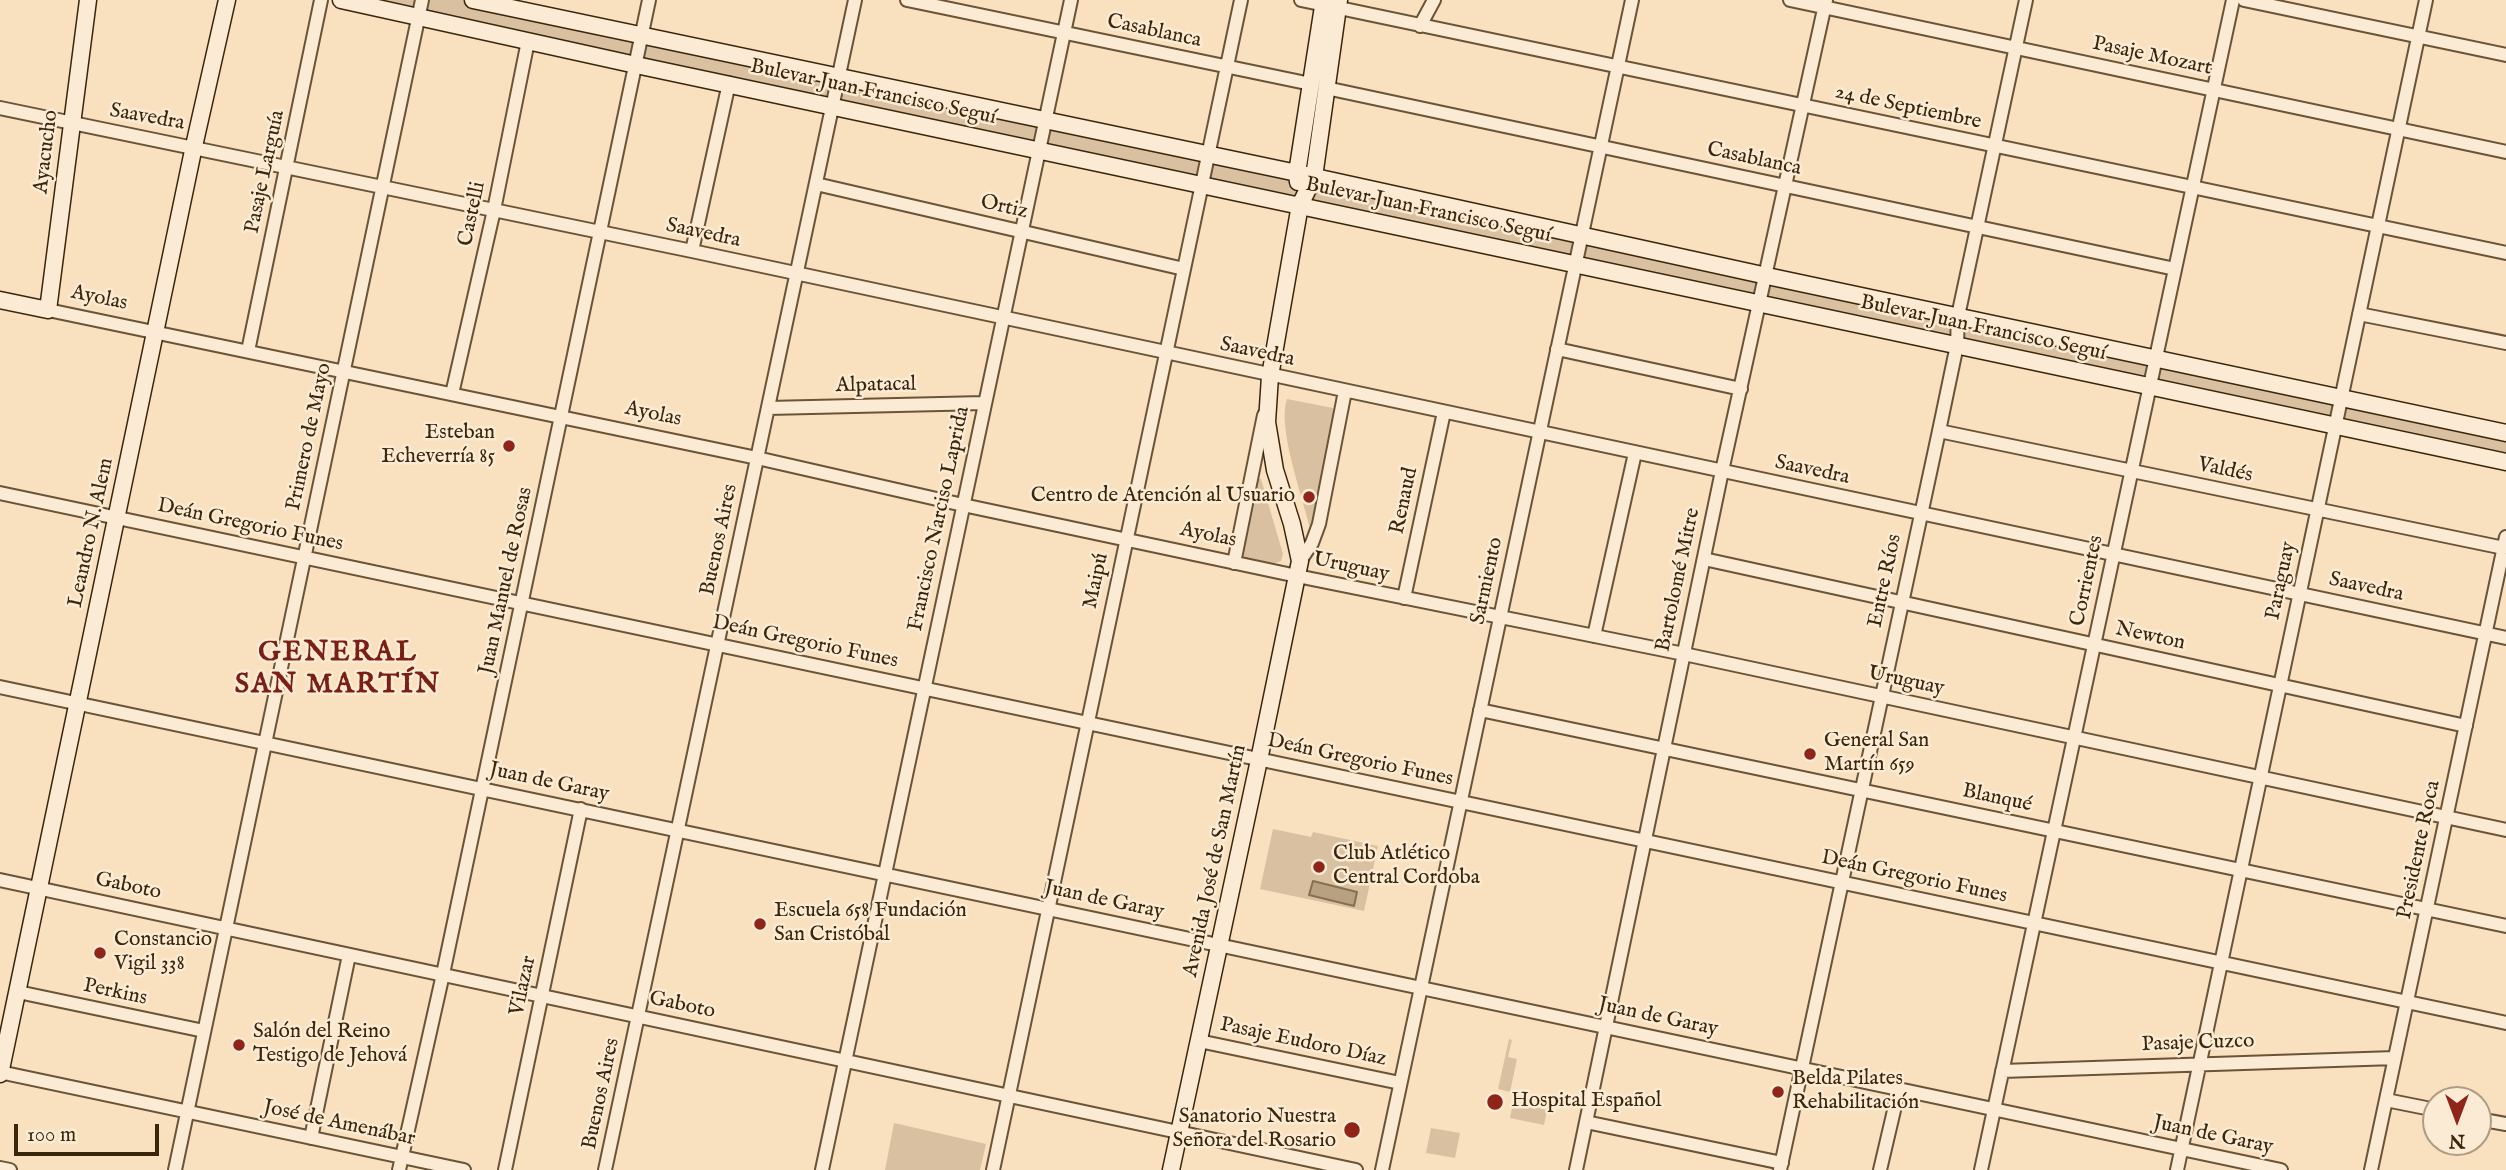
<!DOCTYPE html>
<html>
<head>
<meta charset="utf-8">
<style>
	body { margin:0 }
	#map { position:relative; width:2506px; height:1170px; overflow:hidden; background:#f9e0be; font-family:"IM FELL English",serif }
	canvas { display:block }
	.north { position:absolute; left:2422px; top:1086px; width:70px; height:70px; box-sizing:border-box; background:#fbebd5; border:2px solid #ae9c84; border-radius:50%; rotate:180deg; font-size:19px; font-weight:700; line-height:28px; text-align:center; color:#3a260b }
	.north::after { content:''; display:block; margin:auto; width:24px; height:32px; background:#8f2418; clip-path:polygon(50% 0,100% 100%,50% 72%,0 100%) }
	.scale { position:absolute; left:14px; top:1124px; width:145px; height:32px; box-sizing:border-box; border:4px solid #3a260b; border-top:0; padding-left:9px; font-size:21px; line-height:24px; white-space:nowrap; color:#3a260b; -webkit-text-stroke:5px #fbebd5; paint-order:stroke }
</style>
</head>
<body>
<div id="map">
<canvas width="2506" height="1170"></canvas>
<div class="north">N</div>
<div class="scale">100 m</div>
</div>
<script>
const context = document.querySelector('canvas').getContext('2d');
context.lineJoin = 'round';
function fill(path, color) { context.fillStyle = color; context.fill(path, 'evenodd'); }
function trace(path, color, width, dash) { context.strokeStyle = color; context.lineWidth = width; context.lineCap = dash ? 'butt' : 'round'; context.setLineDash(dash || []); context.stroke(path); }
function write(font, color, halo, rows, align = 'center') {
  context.font = font + ' "IM FELL English",serif'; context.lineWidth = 5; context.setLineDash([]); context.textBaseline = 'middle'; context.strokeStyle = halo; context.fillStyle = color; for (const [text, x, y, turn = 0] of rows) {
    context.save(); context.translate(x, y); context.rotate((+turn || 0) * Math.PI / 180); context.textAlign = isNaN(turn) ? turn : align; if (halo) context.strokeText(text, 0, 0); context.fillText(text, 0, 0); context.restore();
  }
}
const green = new Path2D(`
	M341 0H473L2506 433V462Z
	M1287 399 1333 408 1334 413 1312 526 1309 525C1302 495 1277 427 1287 399Z
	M1258 479H1261L1283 554 1281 561C1269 567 1255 561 1243 558L1241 556 1255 482Z
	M1273 829 1311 837 1313 832 1378 846 1364 911 1260 889Z
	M1509 1039 1512 1040 1508 1057 1517 1059 1510 1092 1498 1089Z
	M1513 1102 1547 1110 1544 1125 1510 1118Z
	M894 1123 986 1144 980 1170H885Z
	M1431 1128 1460 1133 1455 1158 1426 1153Z`);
const water = new Path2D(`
	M1313 881 1357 892 1354 906 1309 895Z`);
const minor = new Path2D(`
	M907 0 1311 84
	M1301 0 2506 253
	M1790 0 2506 152
	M2244 0 2506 55
	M1420 26 1434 0
	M1326 88 2175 269
	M0 108 692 251 2506 638
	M816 184 1184 269
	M692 251 729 83
	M48 310 757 458 963 505 1297 576 1684 654 2506 830
	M2359 314 2506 343
	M1557 349 1741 389
	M248 351 321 0
	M452 394 494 210 528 41
	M768 408 984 403
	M1939 431 2504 548
	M0 493 2506 1023
	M1704 559 2466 726
	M1300 561 1312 543 1319 524 1345 391
	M1234 563 1264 415
	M1404 598 1444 412
	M1594 636 1635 453
	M0 687 2281 1170
	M1480 710 2506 926
	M0 880 1356 1170
	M18 992 204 1031
	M1199 1041 1400 1083
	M2002 1071 2395 1058
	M0 1072 464 1170
	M2386 1100 2436 1110
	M2478 1119 2506 1124
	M1586 1122 1782 1163
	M311 1138 349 955
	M0 1168 10 1170
	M175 1170 422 0
	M399 1170 443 974 649 0
	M505 1170 581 809
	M605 1170 855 0
	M822 1170 1071 0
	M993 1170C1073 779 1159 390 1241 0
	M1382 1170 1632 0
	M1576 1170 1722 471 1826 0
	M1780 1170 1939 431 1957 345 1958 316 2026 0
	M1880 1170 1899 1089
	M1981 1170 2233 0
	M2177 1170 2426 0
	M2371 1170 2506 537`);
const secondary = new Path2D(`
	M341 0 636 65 2506 462
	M473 0 1297 173 1767 276 2506 433
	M1298 182 1297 173 1324 0
	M0 300 48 310 88 0
	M0 1074 194 146 227 0
	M1171 1170 1259 760 1300 561 1292 524 1275 470 1267 422 1270 376 1300 205 1314 177 1339 0`);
const markers = [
	[509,446,7,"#8f2418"],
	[1309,497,7,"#8f2418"],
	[1810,754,7,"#8f2418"],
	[1319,867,7,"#8f2418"],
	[760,924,7,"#8f2418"],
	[100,953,7,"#8f2418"],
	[239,1045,7,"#8f2418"],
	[1778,1092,7,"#8f2418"],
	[1495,1102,9,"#8f2418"],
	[1352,1130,9,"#8f2418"]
];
const streetNames = [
	["Casablanca",1154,32,12],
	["Pasaje Mozart",2152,57,12],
	["Bulevar Juan Francisco Seguí",873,93,12],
	["24 de Septiembre",1908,108,12],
	["Saavedra",147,118,10],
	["Ayacucho",47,152,-83],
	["Casablanca",1754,160,12],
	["Pasaje Larguía",266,172,-78],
	["Ortiz",1004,208,13],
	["Bulevar Juan Francisco Seguí",1428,211,12],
	["Castelli",473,214,-78],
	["Saavedra",703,234,12],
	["Ayolas",99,299,12],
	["Bulevar Juan Francisco Seguí",1983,329,12],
	["Saavedra",1257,353,12],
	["Alpatacal",876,386,-1],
	["Ayolas",653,415,12],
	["Primero de Mayo",310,437,-78],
	["Saavedra",1812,471,12],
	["Valdés",2225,471,12],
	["Renaud",1405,501,-78],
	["Francisco Narciso Laprida",940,519,-78],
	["Deán Gregorio Funes",250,526,12],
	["Leandro N. Alem",92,533,-78],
	["Ayolas",1208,536,12],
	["Buenos Aires",720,540,-78],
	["Uruguay",1351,568,12],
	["Bartolomé Mitre",1679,580,-78],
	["Juan Manuel de Rosas",507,581,-78],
	["Maipú",1097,581,-78],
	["Sarmiento",1488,581,-78],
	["Entre Ríos",1886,581,-78],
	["Corrientes",2088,581,-78],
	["Paraguay",2282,581,-78],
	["Saavedra",2366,588,12],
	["Newton",2150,637,12],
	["Deán Gregorio Funes",805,643,12],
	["Uruguay",1906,682,12],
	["Deán Gregorio Funes",1360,761,12],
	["Juan de Garay",549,783,12],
	["Blanqué",1997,799,12],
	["Presidente Roca",2420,850,-78],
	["Avenida José de San Martín",1216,861,-78],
	["Deán Gregorio Funes",1914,878,12],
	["Gaboto",128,887,12],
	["Juan de Garay",1104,901,12],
	["Vilazar",524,986,-78],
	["Perkins",115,993,12],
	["Gaboto",682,1006,12],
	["Juan de Garay",1658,1018,12],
	["Pasaje Eudoro Díaz",1303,1043,12],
	["Pasaje Cuzco",2198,1044,-2],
	["Buenos Aires",602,1094,-78],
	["José de Amenábar",339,1124,12],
	["Juan de Garay",2213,1136,12]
];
const poiNames = [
	["Esteban",495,434,"right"],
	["Echeverría 85",495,458,"right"],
	["Centro de Atención al Usuario",1295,497,"right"],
	["General San",1824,742],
	["Martín 659",1824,766],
	["Club Atlético",1333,855],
	["Central Cordoba",1333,879],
	["Escuela 658 Fundación",774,912],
	["San Cristóbal",774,936],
	["Constancio",114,941],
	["Vigil 338",114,965],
	["Salón del Reino",253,1033],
	["Testigo de Jehová",253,1057],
	["Belda Pilates",1792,1080],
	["Rehabilitación",1792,1104],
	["Hospital Español",1511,1102],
	["Sanatorio Nuestra",1336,1118,"right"],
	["Señora del Rosario",1336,1142,"right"]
];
const districtNames = [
	["GENERAL",338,654],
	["SAN MARTÍN",338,686]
];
fill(green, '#d9c0a0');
fill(water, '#b8a181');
trace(water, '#867052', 2);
trace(minor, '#6a5438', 16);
trace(secondary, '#3a260b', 19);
trace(minor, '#fbebd5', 12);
trace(secondary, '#fbebd5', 16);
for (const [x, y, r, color] of markers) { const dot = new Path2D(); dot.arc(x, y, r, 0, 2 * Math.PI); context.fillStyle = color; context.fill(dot); trace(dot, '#fbebd5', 2.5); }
write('21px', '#3a260b', '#fbebd5', streetNames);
write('21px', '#3a260b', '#fbebd5', poiNames, 'left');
context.letterSpacing = '2px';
write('bold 28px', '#7a1f14', '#fbebd5', districtNames);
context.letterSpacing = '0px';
</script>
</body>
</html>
